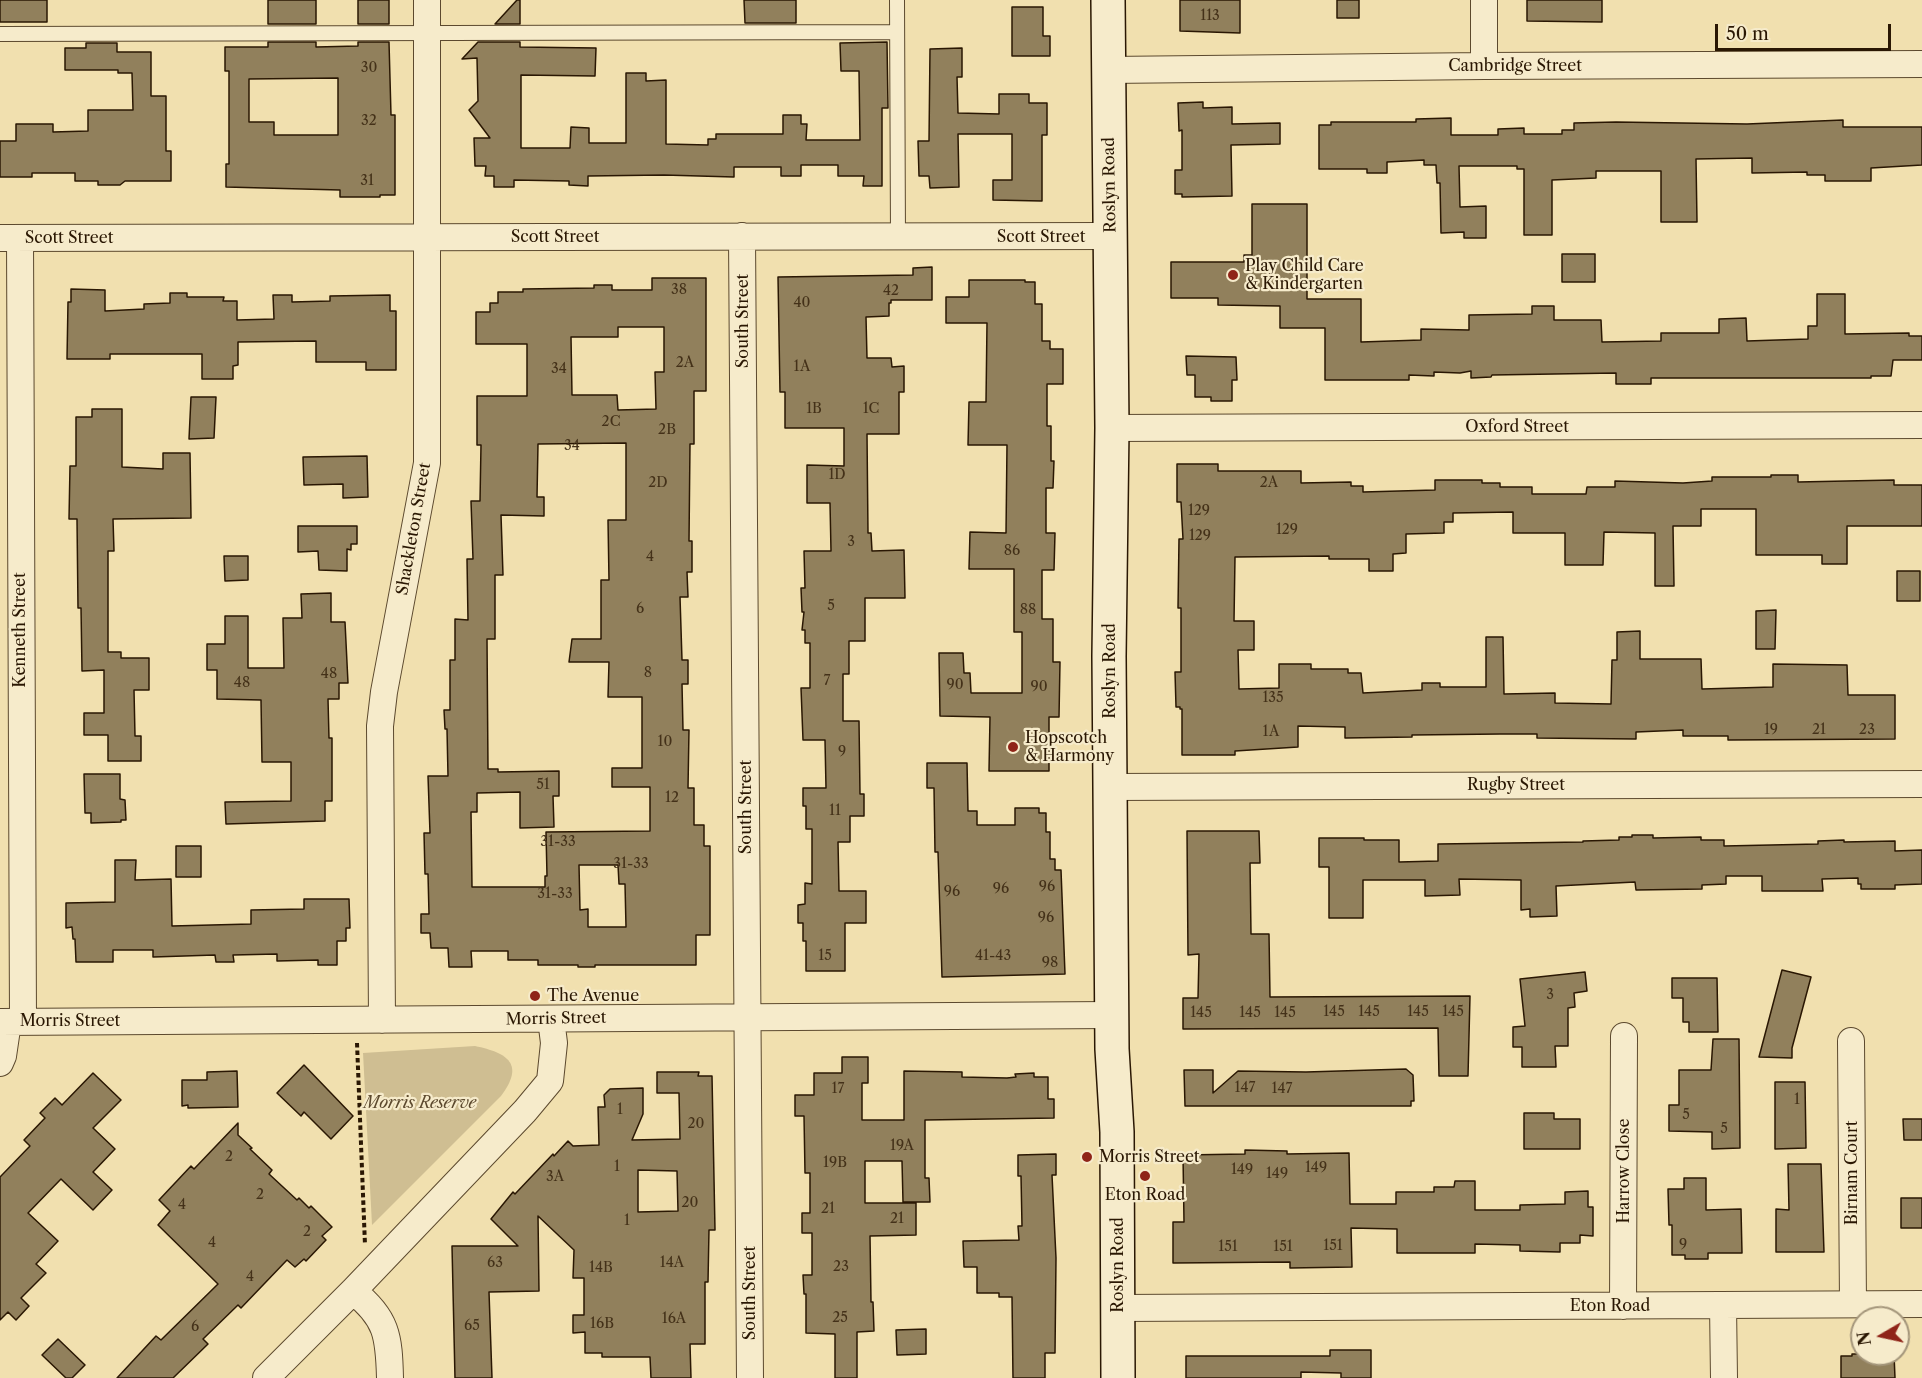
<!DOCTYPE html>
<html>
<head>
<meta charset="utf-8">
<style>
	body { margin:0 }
	#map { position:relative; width:1922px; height:1378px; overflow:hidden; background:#f1e0af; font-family:"Libre Caslon Text",serif }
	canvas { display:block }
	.north { position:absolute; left:1850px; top:1306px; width:60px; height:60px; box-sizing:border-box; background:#f6ebcb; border:2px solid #a4967b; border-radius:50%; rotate:261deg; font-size:16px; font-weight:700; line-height:24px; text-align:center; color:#2a1703 }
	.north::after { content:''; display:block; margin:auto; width:21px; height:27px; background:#8f2418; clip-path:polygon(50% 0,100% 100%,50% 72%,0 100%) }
	.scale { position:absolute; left:1715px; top:24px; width:176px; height:27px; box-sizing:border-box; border:3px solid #2a1703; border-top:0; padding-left:8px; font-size:18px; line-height:21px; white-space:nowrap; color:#2a1703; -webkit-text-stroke:4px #f6ebcb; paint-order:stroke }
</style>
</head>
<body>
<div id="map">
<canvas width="1922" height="1378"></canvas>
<div class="north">N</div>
<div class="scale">50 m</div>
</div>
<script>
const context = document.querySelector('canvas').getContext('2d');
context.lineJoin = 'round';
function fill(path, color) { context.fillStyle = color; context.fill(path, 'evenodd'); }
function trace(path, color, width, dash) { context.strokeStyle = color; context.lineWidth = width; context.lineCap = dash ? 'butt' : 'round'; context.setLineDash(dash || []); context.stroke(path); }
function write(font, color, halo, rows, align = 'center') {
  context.font = font + ' "Libre Caslon Text",serif'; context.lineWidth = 4.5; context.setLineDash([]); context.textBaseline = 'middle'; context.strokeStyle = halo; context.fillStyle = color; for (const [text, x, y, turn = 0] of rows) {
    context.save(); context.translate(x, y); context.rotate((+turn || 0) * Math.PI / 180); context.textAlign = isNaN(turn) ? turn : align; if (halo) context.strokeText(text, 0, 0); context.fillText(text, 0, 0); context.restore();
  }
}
const green = new Path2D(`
	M475 1046C508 1053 525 1064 501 1096L372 1225 363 1053Z`);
const building = new Path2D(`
	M0 0H47V22H0Z
	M268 0H316V24H268Z
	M358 0H389V24H358Z
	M517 0H520V24H495Z
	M744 0H796V23H745Z
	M1180 0H1240V33L1180 31Z
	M1337 0H1359V18H1337Z
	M1527 0H1602V22L1527 21Z
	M1012 7H1043V36H1050V56H1012Z
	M268 42H316V47L358 46V42H389L391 115H395V195H380V197H340V190L226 187V164H229V71H225V47H268ZM338 78V135H274V122H249V79Z
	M478 42H520V47L596 48 595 76 521 75V148H570L571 127 589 128V143H626V73H646V81L666 80V144L708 145V139H716V134H783V115H801V124H807L806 140H860L859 71H841L840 43 887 42 888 108H882V186H863L864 176H838V165H801V176H781V167H734V177L664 175 588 176V186L569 185V181L514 180V187H494V176H485L486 166H475L474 138H490L469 110 478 101 477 58 462 59Z
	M86 43H117V52H151V96H166V151H171V181H125L120 185H98V181H75V173H32V177H0V141H16V124H53V132L88 131V110H133L132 73H118V70H65V48H86Z
	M962 48V77H957L958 113 999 114V94H1029V103H1047V135H1042V201L993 200V180H1012V134H958L959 187 930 188 929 176H919L918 141H929L930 49Z
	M1203 102V108L1232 107V124L1280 123V144L1231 145 1232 196 1182 197V194H1175V170H1182V130L1179 131 1178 103Z
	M1451 118V135H1498V129L1524 128V134H1562V130H1574V123L1616 122 1747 124 1843 120V127H1922V165L1871 168V181H1825V175H1807V172L1752 173V158L1696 159 1697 222H1661V171H1596V178L1552 180V235H1524V169H1517V166H1459L1460 207 1486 206V238H1464V232L1441 233 1440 183H1437L1436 165H1424V160L1387 162V173H1367V169H1319V125H1331V122H1416V119Z
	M1252 204H1307V299H1361V342L1421 340V329L1469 330V315L1532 314V306H1554V320H1601L1602 342 1661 341V333H1719V319L1746 318 1747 341 1808 339V326H1817V294H1845V334L1909 333V336H1922V360H1893L1891 376H1871V378H1651V384H1616V373L1492 375 1491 377 1471 378V371L1460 373 1434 372V376L1409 375V380H1325V328H1280V306L1218 305V298H1171V262H1244V255H1252Z
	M1562 254H1595V282H1562Z
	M932 267V300H891V303H889V316L866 317 867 358H891L892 367 904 366V392H899V434H867L868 533H871L872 551 904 550 905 598H865V641H849V674H843V721H859L860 794H864V816H850V842H838L839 891H866V923H845V971H806V941H803V923H798V905L805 904V883L812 884V829H806V806H803V788H826L825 740H803L801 688H810V643H805V630H802L804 612H802L801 588H805L804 551H831L830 503H807V465L844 466V428H785V392H780L778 277 913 275V268Z
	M652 278H706V391H694V444H690L689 541H692V572H687L688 597H680L682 660H688V684H682L683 730H689L688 788H694V825H704V846H710V935H696V965H595V967H578V965H538V960H508V951H471L472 967H449L448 948H431L430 933H421V914H429L428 874H425L424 833H430L428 776H448L447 729H445L444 710H450V660H455V619L468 620 467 559H473L471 501H480L481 445H477V396H527V344H476V312H490V303H498V292H523V289L594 288V285H612V290H652ZM618 327H664V372H655L656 409 618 410 617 395H572L571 337H618ZM626 443V520H608L609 580H601V639H572L569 662H609L608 697H642V768H612V787H650V831L546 832 547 876H545V887H472L471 812H477V793L520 792V828L554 827 553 796H559V771L498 772V769H488L487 639H495V575H503L501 515 544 516V497H537L538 444ZM579 865H618L619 884H625L626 927H588V909L580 910Z
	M969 280H1025V282H1035V304H1042V341H1050V349H1063V384H1047V426H1051V461H1054L1053 488H1046V533H1055L1054 570H1042V619H1053V662H1060L1059 717H1049V771H989L990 717 940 716 939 653H963L964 673H970L971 693H1022V632H1014V569H969L970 532 1006 533 1007 445H968L969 402H986L987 323H946V297H969Z
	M71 289 105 290V311L144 309V304L170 303V293H187V297H224L223 301H237V320L274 319 273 295H292V302L330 301V296L390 295V311H396V370H366V362H316V341L238 342V365L233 366V379H202V354H110V359H67L68 302H71Z
	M1186 356 1236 357 1237 380H1232V401H1211V397H1195V375H1187Z
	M191 397H216L214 438 189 439Z
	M92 409H122V467L163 469V453H190L191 518 113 519 114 551H108V652H121V658H149V690H134L135 736H141V761H108V735H84V713H104V670L82 671 81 608H78L77 519H69L70 466H76V417H92Z
	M367 456 368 497 343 498V484L304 485 303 457Z
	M1177 464H1218V471H1301V483L1351 482V486H1363V492L1435 490V480H1482V483H1500V487H1532V494H1586L1587 487H1615V481L1683 483 1712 481V477H1771V475H1798V482L1894 480V485H1922V526H1847V564H1822V555H1756V509H1701V526H1673L1674 586H1655V533L1604 532 1603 565H1565V533H1513V512L1453 513V522H1444V533L1406 534V553L1393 554V571H1369V559H1329V556L1235 557 1234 621H1254V650H1238L1239 689 1279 688V664H1311V669H1348V673H1361L1363 693 1422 690V683H1440V687H1486V637H1503L1504 694 1555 693V703L1611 704 1612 660H1617V632L1640 631V659H1701L1702 689 1773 687V664L1847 665 1848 695H1895V739L1728 740V736H1683V730L1636 732V739L1537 738V734H1500L1412 735V737L1345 738V727L1298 726V747L1235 751V755H1182V709H1180V707H1176L1175 672H1181V608H1178L1179 539H1183L1181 502H1177Z
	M298 526H357V544H351V550L347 549V571L319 570 318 551 298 552Z
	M224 556H248V580L225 581Z
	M1897 571H1920V601H1897Z
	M331 593V622H345L348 683H339V699H328L329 738H332V801H325V821L226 824 225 802 291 801V762H262L261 700 217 699V670H207V644H225V616H248V668H284L283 618H302L301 594Z
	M1776 610 1775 649H1756V611Z
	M927 763H967L968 811H977V825H1015V808H1039V813H1046V832H1050V859H1055V870H1061L1065 974 942 977 938 852H935L934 788H927Z
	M84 774H120V799L125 800 126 820H121V822L91 823V813H85Z
	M1187 831H1259L1260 863H1250L1251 934H1269L1270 997 1470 996 1468 1076H1439L1438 1028 1183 1029V998H1198L1199 954 1188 955Z
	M1632 835H1653V838L1701 837V840H1724V846L1818 844V841L1844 840V842L1895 841V851L1922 850V884L1895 885V889H1861V884H1858V878L1822 879 1823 891H1762V876H1726V884L1702 885V889L1636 890 1635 882 1556 886 1557 916 1530 917V909L1521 910V880L1459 879 1460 895 1425 896V880H1363V918H1329V867H1319V838H1364V840H1399V862L1438 861V844L1583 842V841L1619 840V837H1632Z
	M176 846H201V877H176Z
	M115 860H136L135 880 171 879 172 926 251 924V910L304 909V899H349L350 928H346V941H337V965H318V960L277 961V954L233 955 234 962H216L215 955 153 957V950H113V962H76L75 939H73L72 927 66 928V903L115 902Z
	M1782 970 1811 977 1792 1048V1058L1759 1057Z
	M1585 972 1587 991 1574 993 1575 1007 1568 1008V1046H1555L1556 1067H1522V1047H1513V1027L1525 1026 1520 979Z
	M1672 978H1717L1718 1032H1689V1022H1683V998H1672Z
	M1713 1039H1739L1740 1148 1712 1149V1132L1669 1131V1105H1679V1070H1711Z
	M842 1057H868V1083H862V1120H904V1071L962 1072V1077L1007 1078 1016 1077 1015 1074 1034 1073V1077H1048V1099H1054V1118L925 1120V1178H929L930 1202H903L902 1161H865V1203H916V1235L870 1236 871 1302H873L874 1331 857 1332V1378H835V1334L806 1333V1294H804L803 1275H812V1233H802V1213H810V1173H805L804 1116H795V1095H814V1073H842Z
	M304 1065 353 1116 331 1139 304 1112 301 1116 277 1093Z
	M1406 1069 1413 1075 1414 1101H1411V1106H1185L1184 1070H1213V1093L1238 1071 1306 1072Z
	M237 1071 238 1107 188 1108V1105L182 1106V1080H207V1072Z
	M657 1072H699L698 1076H712L715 1230H709L708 1282H705V1344H690L691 1378H651L650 1357H602V1353H585V1332L573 1333V1315H584V1278H573L574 1250 538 1216 539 1291 489 1292 492 1378H455L452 1246H518L491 1219 513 1192 515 1194 553 1154 554 1156 568 1141 573 1146 599 1145 598 1107H605L604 1095 610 1089 643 1088V1114L632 1140 680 1139 679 1093H657ZM638 1170 677 1171 678 1211 638 1212Z
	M93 1073 121 1100 93 1128 115 1149 93 1172 112 1190 93 1210 61 1179 28 1213 58 1241 36 1264 46 1273 21 1298 29 1306 16 1320 8 1312 0 1320V1177L30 1146 24 1140 45 1118 40 1113 55 1098 62 1105Z
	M1775 1082H1805L1806 1148 1775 1149Z
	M1524 1113H1554V1119H1580V1149H1524Z
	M1903 1119H1922V1140H1904Z
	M238 1123V1135L252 1148 250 1149 272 1170 269 1174 297 1200 299 1198 309 1208 311 1206 332 1227 322 1236 326 1240 306 1261 304 1259 295 1267 287 1260 241 1308 238 1305 203 1339 208 1344 173 1378H117L156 1336 161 1340 218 1284 158 1225 170 1211 159 1200 191 1166 194 1169Z
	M1245 1150 1287 1151V1154L1349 1153 1350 1204H1396V1192H1434V1187H1454L1455 1181H1475V1210H1520V1205L1565 1204V1192L1588 1191V1207H1593V1236L1580 1235V1243H1560V1252L1520 1251V1245L1475 1244V1253H1397V1229L1351 1228 1352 1267 1290 1268V1262L1173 1263V1222H1184L1183 1155 1245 1154Z
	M1056 1154V1175H1052L1056 1258 1055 1353H1045V1378H1013L1012 1297H999V1293H977V1267H964L963 1241 1019 1240 1018 1226H1022L1021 1176H1018V1155Z
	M1788 1164H1821L1824 1252H1776V1209L1789 1210Z
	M1684 1178H1706V1210L1741 1209 1742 1253H1708V1259H1685V1255H1672V1225H1669L1668 1189H1684Z
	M1901 1198H1922V1228H1901Z
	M926 1329V1354L897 1355 896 1330Z
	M58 1339 85 1365 72 1378H66L42 1355Z
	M1330 1350H1371V1378H1341V1373L1301 1372V1378H1186V1356H1330Z
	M1852 1354H1894L1895 1378H1841V1356H1852Z`);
const path = new Path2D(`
	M357 1043 365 1245`);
const lane = new Path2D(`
	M897 0 898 237
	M0 34 897 32`);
const street = new Path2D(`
	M1484 0V66
	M1108 70 1484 66 1922 64
	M742 236 750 1378
	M0 238 1110 236
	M20 238 23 1021
	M1112 428 1922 425
	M1110 787 1922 784
	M382 1020 380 726 384 692 427 463V0
	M0 1022 1112 1015
	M1851 1041 1853 1304
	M0 1063 3 1056 8 1022
	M353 1291C387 1318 389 1336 390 1378
	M1723 1305 1724 1378
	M1623 1306 1624 1036
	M1118 1308 1922 1304
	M266 1378 353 1291 525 1111 550 1081 554 1043 551 1019`);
const secondary = new Path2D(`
	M1108 0 1112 428 1109 656 1112 1049 1117 1132 1118 1378`);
const markers = [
	[1233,275,6,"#8f2418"],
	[1013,747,6,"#8f2418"],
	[535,996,6,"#8f2418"],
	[1087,1157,6,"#8f2418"],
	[1145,1176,6,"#8f2418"]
];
const numberNames = [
	["113",1210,16],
	["30",369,68],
	["32",369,121],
	["31",367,181],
	["38",679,290],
	["42",891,291],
	["40",802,303],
	["2A",685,363],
	["1A",802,367],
	["34",559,369],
	["1B",814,409],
	["1C",871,409],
	["2C",611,422],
	["2B",667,430],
	["34",572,446],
	["1D",837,475],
	["2D",658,483],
	["2A",1269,483],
	["129",1199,511],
	["129",1287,530],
	["129",1200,536],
	["3",851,542],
	["86",1012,551],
	["4",650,557],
	["5",831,606],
	["6",640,609],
	["88",1028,610],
	["8",648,673],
	["48",329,674],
	["7",827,681],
	["48",242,683],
	["90",955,685],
	["90",1039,687],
	["135",1273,698],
	["19",1771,730],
	["21",1819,730],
	["23",1867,730],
	["1A",1271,732],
	["10",665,742],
	["9",842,752],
	["51",543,785],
	["12",672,798],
	["11",835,811],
	["31-33",558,842],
	["31-33",631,864],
	["96",1047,887],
	["96",1001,889],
	["96",952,892],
	["31-33",555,894],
	["96",1046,918],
	["15",825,956],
	["41-43",993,956],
	["98",1050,963],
	["3",1550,995],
	["145",1334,1012],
	["145",1369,1012],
	["145",1418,1012],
	["145",1453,1012],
	["145",1201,1013],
	["145",1250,1013],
	["145",1285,1013],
	["147",1245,1088],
	["17",838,1089],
	["147",1282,1089],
	["1",1797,1100],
	["1",620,1110],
	["5",1686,1115],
	["20",696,1124],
	["5",1724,1129],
	["19A",902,1146],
	["2",229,1157],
	["19B",835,1163],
	["1",617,1167],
	["149",1316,1168],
	["149",1242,1170],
	["149",1277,1174],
	["3A",555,1177],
	["2",260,1195],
	["20",690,1203],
	["4",182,1205],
	["21",828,1209],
	["21",897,1219],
	["1",627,1221],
	["2",307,1232],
	["4",212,1243],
	["9",1683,1245],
	["151",1333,1246],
	["151",1228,1247],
	["151",1283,1247],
	["63",495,1263],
	["14A",672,1263],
	["23",841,1267],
	["14B",601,1268],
	["4",250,1277],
	["25",840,1318],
	["16A",674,1319],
	["16B",602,1324],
	["65",472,1326],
	["6",195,1327]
];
const streetNames = [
	["Cambridge Street",1515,66],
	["Roslyn Road",1110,185,-91],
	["Scott Street",555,237],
	["Scott Street",1041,237],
	["Scott Street",69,238],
	["South Street",743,321,-90],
	["Oxford Street",1517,427],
	["Shackleton Street",414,529,-80],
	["Kenneth Street",20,630,-90],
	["Roslyn Road",1110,671,-90],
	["Rugby Street",1516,785],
	["South Street",746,807,-90],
	["Morris Street",556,1019,-1],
	["Morris Street",70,1021],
	["Harrow Close",1624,1171,-90],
	["Birnam Court",1852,1173,-90],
	["Roslyn Road",1118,1265,-90],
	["South Street",750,1293,-90],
	["Eton Road",1610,1306]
];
const poiNames = [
	["Play Child Care",1245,266],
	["& Kindergarten",1245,284],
	["Hopscotch",1025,738],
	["& Harmony",1025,756],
	["The Avenue",547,996],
	["Morris Street",1099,1157],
	["Eton Road",1145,1195,"center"]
];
const parkNames = [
	["Morris Reserve",420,1103]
];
fill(green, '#cfbe92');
fill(building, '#91805c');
trace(building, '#2a1703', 1.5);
trace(lane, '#5c492e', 16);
trace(street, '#5c492e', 28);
trace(secondary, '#2a1703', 36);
trace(path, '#2a1703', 4, [4.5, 3]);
trace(lane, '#f6ebcb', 14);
trace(street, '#f6ebcb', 26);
trace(secondary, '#f6ebcb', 33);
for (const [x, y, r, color] of markers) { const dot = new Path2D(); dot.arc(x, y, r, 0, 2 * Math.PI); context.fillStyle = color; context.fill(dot); trace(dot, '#f6ebcb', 2); }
write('14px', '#443119', null, numberNames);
write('16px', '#2a1703', '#f6ebcb', streetNames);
write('16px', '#2a1703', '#f6ebcb', poiNames, 'left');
write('italic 16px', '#5c492e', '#f6ebcb', parkNames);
</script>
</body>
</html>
